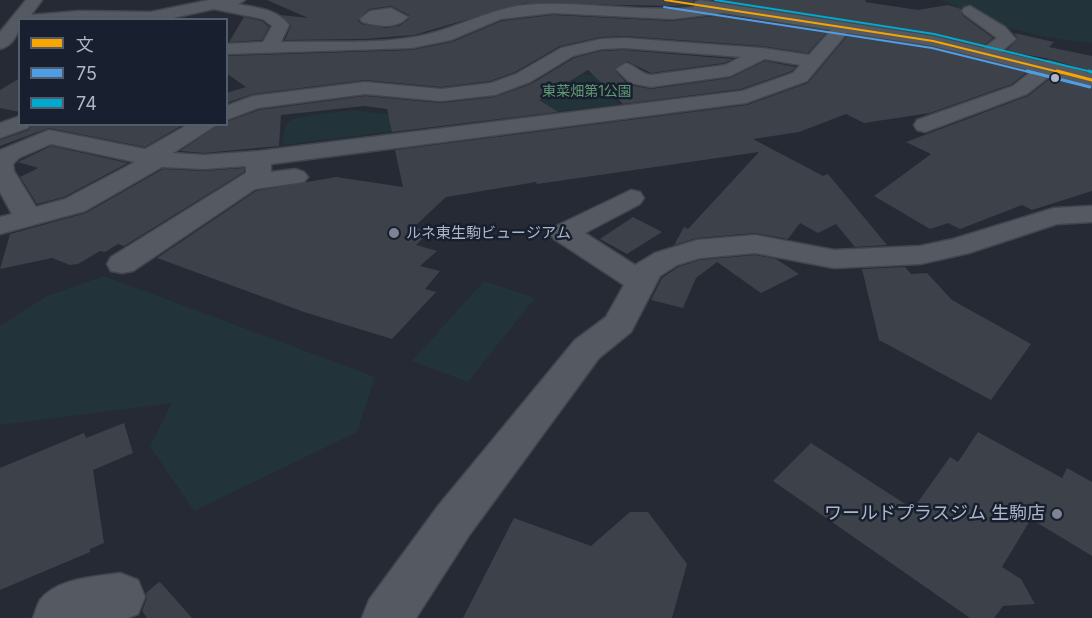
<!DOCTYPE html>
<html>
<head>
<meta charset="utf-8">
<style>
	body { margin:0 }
	#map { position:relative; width:1092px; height:618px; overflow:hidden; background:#252a34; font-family:Inter,"Noto Sans JP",sans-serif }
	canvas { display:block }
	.legend { position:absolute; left:18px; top:18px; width:210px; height:108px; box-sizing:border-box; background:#18202f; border:2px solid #545c6c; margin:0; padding:8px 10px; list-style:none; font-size:18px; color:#adb5c7 }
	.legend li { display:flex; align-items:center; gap:12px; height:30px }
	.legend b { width:30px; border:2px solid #545c6c }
</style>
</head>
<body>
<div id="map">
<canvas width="1092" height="618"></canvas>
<ul class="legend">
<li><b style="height:8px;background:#f7a600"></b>文</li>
<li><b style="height:8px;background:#4d9ee5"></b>75</li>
<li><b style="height:8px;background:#00a9ce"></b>74</li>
</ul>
</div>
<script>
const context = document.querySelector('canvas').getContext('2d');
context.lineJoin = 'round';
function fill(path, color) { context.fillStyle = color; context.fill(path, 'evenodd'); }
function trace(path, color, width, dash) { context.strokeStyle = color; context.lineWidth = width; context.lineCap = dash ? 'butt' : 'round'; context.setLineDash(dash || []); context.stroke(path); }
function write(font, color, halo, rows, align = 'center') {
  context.font = font + ' Inter,"Noto Sans JP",sans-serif'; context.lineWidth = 5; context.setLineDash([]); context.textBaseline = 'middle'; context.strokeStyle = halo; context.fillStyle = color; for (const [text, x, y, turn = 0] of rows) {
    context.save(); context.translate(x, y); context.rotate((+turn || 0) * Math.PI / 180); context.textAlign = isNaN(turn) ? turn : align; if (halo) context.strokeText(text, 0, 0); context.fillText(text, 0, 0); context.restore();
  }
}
const green = new Path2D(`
	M942 0H1092V43C1032 37 997 27 942 0Z
	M583 74 595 75 620 104 471 122 535 102Z
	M352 110 460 123 282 145 286 123 298 117Z
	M104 276 375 377 357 432 194 511 150 446 172 403 0 425V326L47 296Z
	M484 281 535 298 468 382 412 361Z`);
const building = new Path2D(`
	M267 0H694L692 5 673 6 524 3 414 35 365 39 285 40 291 25 281 15 308 18ZM391 6 409 15V19L399 26 386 28 361 24 358 20 369 9Z
	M715 0H866L865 2 918 10 948 5 961 9 963 16 993 38 983 46 934 34Z
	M553 15 672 21 723 15 827 32 808 53 762 46 624 36 601 37 560 46 515 72 490 81 441 87 365 80 253 94 226 103V93L246 87 226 73V56L412 50 452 42 502 21Z
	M244 17 262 21 269 27 262 40 229 42Z
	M1014 33 1054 42 1049 47 1092 56V72L1050 59 1006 51 1018 39Z
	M848 35 933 48 1027 72 1012 84 930 113 864 123 846 114 799 132 753 139 823 176 828 174 887 245 855 247 836 224 818 233 800 223 788 239 755 233 697 238 674 245 684 227 688 229 759 152 537 184 536 182 446 197 414 227 429 232 416 245 437 251 420 266 440 271 425 289 436 292 392 339 304 312 157 258 256 191 336 177 403 187 395 150 747 105 808 83Z
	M624 50 733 59 724 63 651 73 627 61 614 69 628 85 651 89 730 78 765 61 796 67 792 71 741 89 623 104 588 70 539 100 558 112 392 132 387 109 364 106 281 115 279 146 204 153 180 151 220 124H226V122L259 110 365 96 441 103 495 97 531 84 574 58 601 51Z
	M20 78V112L0 108V90Z
	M1051 78 1092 88V191L1032 210 1022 205 960 229 948 223 930 229 874 196 931 154 906 142 1028 96Z
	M32 124H184L145 147 49 128 0 146V140L29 130Z
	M51 146 128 163 64 197 37 204 20 177 38 168 18 162Z
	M244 168V172L124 246 118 244 105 252 100 251 78 264 70 265 52 258 0 269 10 234 86 213 163 169 204 171Z
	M633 217 662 232 627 254 600 239Z
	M755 255 776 259 799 274 761 293 717 262 696 278 683 308 651 300 662 278 678 267 700 260Z
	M905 267 911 274 927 273 952 300 1031 344 991 400 879 340 862 269Z
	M124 423 133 453 93 470 104 543 90 549V552L0 590V468L84 433 86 438Z
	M978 432 1062 478 1067 468 1092 482V556L1031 519 1002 567 1021 579 1035 604 1003 606 994 618H970L773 481 811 443 913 509 950 457 958 462Z
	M630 512H648L687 564 672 618H463L514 518 591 546Z
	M159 582 161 583 192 618H147L142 611 147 598 146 593Z`);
const minor = new Path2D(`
	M26 0H42L31 15 79 11 151 12 209 0H245L238 4C257 8 277 9 289 25L281 42C323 41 374 44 414 37 452 31 485 10 524 5 580 0 637 13 694 7L695 2 700 0 933 36 983 48 997 38 964 14 962 11 964 8 970 6 1005 27 1016 39 1001 52 1044 62 1049 61 1092 74V86L1050 76 1027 94 925 132 917 130 914 125 917 120 1013 86 1032 71 933 46 847 33 807 81 746 103 271 164V172L295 169 304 172 308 177 304 182 255 189 133 271 122 273 111 271 107 264 111 257 246 173V166L204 169 162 167 85 211 0 234V217L12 214 0 192V150L49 130 145 149 189 124H218L173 153 204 155 259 151 742 91 793 73 800 65 765 59 730 76 651 87 630 83 616 69 626 63C636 66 641 74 651 75L725 65 741 57 624 48 601 49 573 56 530 82 495 95 441 101 365 94 258 108 226 120V106L253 96 365 82 441 89 491 83 516 74 561 48 601 39 624 38 762 48 809 55 831 30 723 13 672 19 553 13 501 19 451 40 412 48 226 54V44L263 42 272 26 263 19 214 9 163 20H20C20 32 13 46 0 49V32ZM51 144 135 162 65 199 36 207 14 171 13 164 19 158Z
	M391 8 408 17C396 30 378 26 362 22L360 19 370 11Z
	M20 116V124H30L28 128 0 138V123Z
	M631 190 640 192 644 198 640 204 585 233 635 265 655 253 697 240 755 235 834 250 920 246 953 239 1054 208 1092 206V222L1057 224 969 253 920 264 834 268 755 253 700 258 677 265 660 276 631 332 599 358 470 534 416 618H362L369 600 438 506 575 340 606 317 624 285 554 239 550 233 554 227Z
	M120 573 138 580 145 597 138 614 128 618H33C35 613 37 605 40 600 57 578 95 577 120 573Z`);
const bus1Far1 = new Path2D(`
	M665 0 933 41 1063 73`);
const bus1 = new Path2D(`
	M1057 71 1092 80`);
const bus2Far1 = new Path2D(`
	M664 7 932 48 1033 73`);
const bus2 = new Path2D(`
	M1027 71 1090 87`);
const bus3Far1 = new Path2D(`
	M715 0 934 34 1092 72`);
const bus3 = new Path2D(`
	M1089 71 1092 72`);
const markers = [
	[1055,78,5,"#adb5c7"],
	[394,233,6,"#7d8494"],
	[1057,514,6,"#7d8494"]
];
const farParknames = [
	["東菜畑第1公園",587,92]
];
const poiNames = [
	["ルネ東生駒ビュージアム",406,233]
];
const nearPoinames = [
	["ワールドプラスジム 生駒店",1045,514]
];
fill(green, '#22343a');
fill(building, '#3d414a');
trace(minor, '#41454c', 3);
fill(minor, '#545962');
trace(bus1Far1, '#f7a600', 2);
trace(bus1, '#f7a600', 3);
trace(bus2Far1, '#4d9ee5', 2);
trace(bus2, '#4d9ee5', 3);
trace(bus3Far1, '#00a9ce', 2);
trace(bus3, '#00a9ce', 3);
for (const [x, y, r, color] of markers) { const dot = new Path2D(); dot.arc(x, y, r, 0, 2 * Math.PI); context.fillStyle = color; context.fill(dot); trace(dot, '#18202f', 2); }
write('14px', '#629a73', '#18202f', farParknames);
write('15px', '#adb5c7', '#18202f', poiNames, 'left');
write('18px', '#adb5c7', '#18202f', nearPoinames, 'right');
</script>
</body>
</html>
